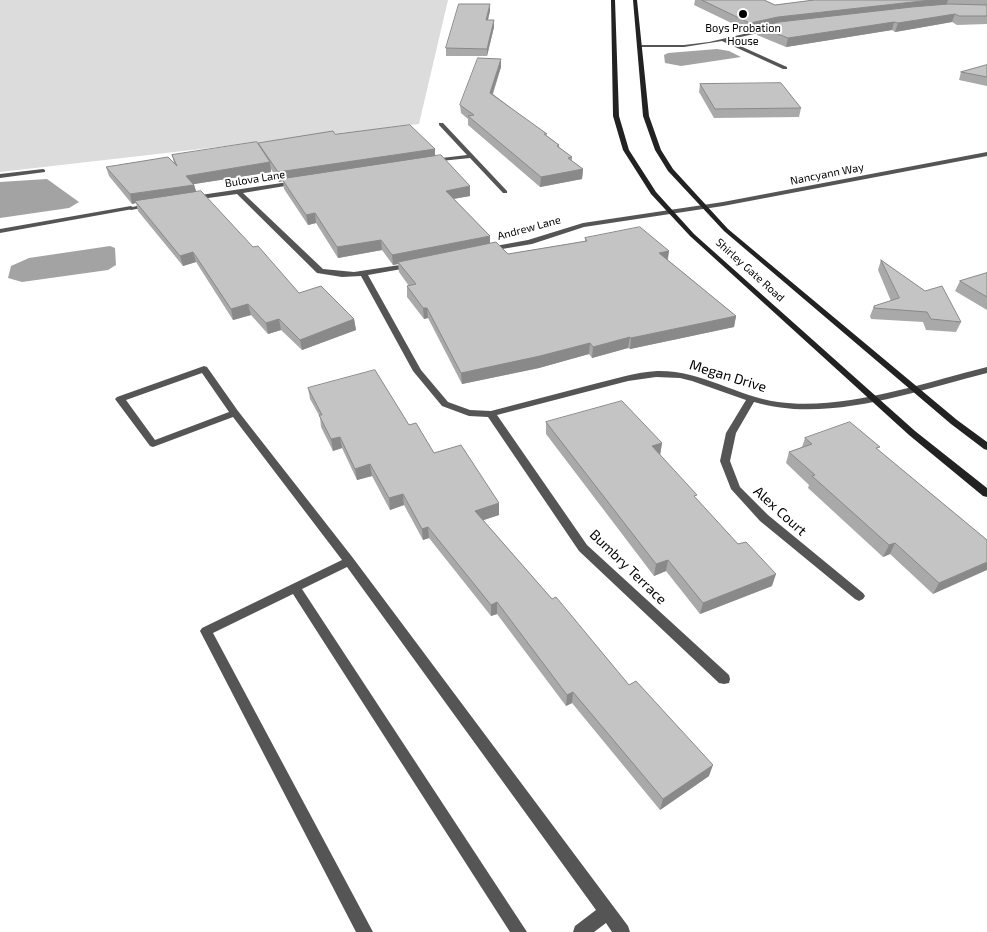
<!DOCTYPE html>
<html>
<head>
<meta charset="utf-8">
<style>
	body { margin:0 }
	canvas { display:block; background:#fff }
</style>
</head>
<body>
<canvas width="987" height="932"></canvas>
<script>
const context = document.querySelector('canvas').getContext('2d');
context.lineJoin = 'round';
function fill(path, color) { context.fillStyle = color; context.fill(path, 'evenodd'); }
function trace(path, color, width, dash) { context.strokeStyle = color; context.lineWidth = width; context.lineCap = dash ? 'butt' : 'round'; context.setLineDash(dash || []); context.stroke(path); }
function write(font, color, halo, rows, align = 'center') {
  context.font = font + ' "Exo 2",sans-serif'; context.lineWidth = 4; context.setLineDash([]); context.textBaseline = 'middle'; context.strokeStyle = halo; context.fillStyle = color; for (const [text, x, y, turn = 0] of rows) {
    context.save(); context.translate(x, y); context.rotate((+turn || 0) * Math.PI / 180); context.textAlign = isNaN(turn) ? turn : align; if (halo) context.strokeText(text, 0, 0); context.fillText(text, 0, 0); context.restore();
  }
}
const green = new Path2D(`
	M0 0H448L419 124 0 172Z`);
const water = new Path2D(`
	M717 49 729 51 741 57 681 66 665 63 664 55 668 53Z
	M47 179 79 202 69 208 0 218V182Z
	M110 246 115 248 116 265 108 270 22 282 8 278 11 266 29 258Z`);
const lane = new Path2D(`
	M43 169 45 170V172L0 178V174Z
	M131 206 134 208 133 209 0 233V229Z
	M204 366 207 367 238 411 353 558 628 926 630 932H612L606 923 594 932H573L575 926 596 910 347 567 302 589 527 932H510L293 594 213 633 373 932H356L200 631 202 628 342 560 233 417 153 447 150 446 115 399 117 397ZM202 373 229 412 155 440 126 400Z`);
const street = new Path2D(`
	M770 28 772 30 727 40 787 67V69H783L722 41 684 47H640L638 46 640 45H684L709 42Z
	M439 123H443L507 191V193H503L470 158 431 162V160L433 159 467 155 439 125Z
	M987 152V156L723 206 584 227 532 244 490 251 486 249 490 247 528 240 583 223 723 202Z
	M295 181 298 183 297 184 243 193 323 269 354 272 413 263V267L368 275 421 370 448 402 470 410 491 411C525 402 560 393 594 384 615 379 636 372 657 371 701 370 736 396 778 402 844 411 923 383 987 367V373C915 391 827 424 754 402L736 433 730 461 740 487 768 515 863 593 865 596 863 599 859 601 855 599 760 521 731 489 720 461 726 433 746 400 692 381 680 378 656 377 628 381 497 415 587 545 729 675 730 679 729 683 724 684 719 683 579 551 488 417 469 416 442 406 413 371 361 276 342 277 317 273 237 194 194 200 191 198 194 196Z
	M150 203 153 205 152 206 131 210 128 208Z`);
const secondary = new Path2D(`
	M611 0H615L619 116 629 150 656 192 694 234 915 431 987 488V497L983 496 909 435 690 236 651 194 623 150 613 116Z
	M633 0H637L649 116 661 150 673 169 728 229 957 420 987 442V450L984 449 951 424 724 231 668 171 655 150 643 116Z`);
const wall = new Path2D(`
	M695 0H764L775 5 814 0H987V24L957 25 952 22 895 32 892 30 786 47 757 35 759 29 748 31 694 5Z
	M490 4V11L488 20 494 27 487 56H446V48Z
	M987 65V86L959 80 961 72Z
	M501 67 493 94 559 145V147L572 157V161L583 169 582 179 540 187 468 125V119L461 113 460 105Z
	M700 84 801 108 799 117 714 118 699 92Z
	M335 134 435 149V156L470 196 454 199 490 236V244L508 254 585 241V238L669 251 668 260 736 316 734 327 630 349 628 348 592 358 589 354 539 368 462 384 428 318 424 319 407 297V286H409L399 272 398 264 393 265 382 250 338 258 316 223 308 225 284 189 283 181 279 182 271 169V172L194 184 196 192 299 293 354 319 356 330 302 350 281 330 268 334 251 315 233 320 196 262 183 266 138 211 136 203 132 204 109 176 106 167 174 163 172 155Z
	M881 260 961 322 956 332 926 330 923 322 871 319 870 316 874 306 891 301 878 270Z
	M987 273V310L955 291 960 281Z
	M308 388 409 425 434 453 499 515 483 520 552 599 629 685 709 776 660 810 572 703 566 706 497 614 491 616 429 538 423 540 404 505 390 510 372 476 357 480 342 448 333 451 321 427 320 417 310 399Z
	M546 422 662 443 660 455 696 499 772 586 700 614 666 571 654 576 546 434Z
	M805 438 878 450 987 540 933 594 890 554 883 557 808 488 809 485 786 463 789 452 802 447Z`);
const shadedWall = new Path2D(`
	M931 0H948L946 6 759 27V29L748 31 750 23 778 17Z
	M490 4V11L486 27V20Z
	M955 14 952 22 895 32 898 23Z
	M494 20V27L487 56V49Z
	M894 22 892 30 786 47 788 38Z
	M501 59V67L490 101V93Z
	M435 149V158L282 179 283 181 279 182 278 172Z
	M270 162 271 172 188 185 186 176Z
	M583 169 582 179 540 187 541 177Z
	M194 185 197 194 135 201 136 203 132 204 130 194Z
	M470 186V196L446 200V191Z
	M315 213 316 223 308 225 306 215Z
	M490 236V246L398 262V264L393 265 392 255Z
	M381 240 382 250 338 258 337 247Z
	M669 251 667 261 659 253Z
	M193 252 196 262 183 266 180 256Z
	M248 304 251 315 233 320 231 309Z
	M423 308H427L428 318 424 319Z
	M736 316 734 327 630 349 631 338Z
	M279 319 281 330 268 334 266 323Z
	M354 319 356 330 302 350 300 340Z
	M630 337 628 348 592 358 593 347Z
	M590 343 589 354 539 368 462 384 461 373Z
	M340 437 342 448 333 451 331 439Z
	M662 443 660 455 652 446Z
	M370 464 372 476 357 480 355 469Z
	M403 494 404 505 390 510 389 498Z
	M499 503V515L475 523V511Z
	M428 527 429 538 423 540 422 529Z
	M895 543 890 554 883 557 889 545Z
	M668 560 666 571 654 576 656 564Z
	M987 562V570L933 594 939 583Z
	M776 574 772 586 700 614 703 603Z
	M497 602V614L491 616V605Z
	M573 692 572 703 566 706 567 695Z
	M713 765 709 776 660 810 663 799Z`);
const building = new Path2D(`
	M702 0H764L775 5 814 0H931L778 17 750 23Z
	M459 4H490L486 20H494L487 49 446 48Z
	M949 4 987 5V16H959L955 14 898 23 894 22 788 38 759 27 779 22 912 7Z
	M478 58 501 59 490 93 547 134H544L559 145 557 146 572 157 568 158 583 169 541 177 468 116 474 115 460 105Z
	M987 65V77L961 72Z
	M781 83 801 108 715 109 700 84Z
	M410 125 435 149 278 172 258 143 333 131 335 134Z
	M257 142 270 162 186 176 194 185 130 194 106 167 168 157 177 166 172 155Z
	M441 155 470 186 446 191 490 236 392 255 381 240 337 247 315 213 306 215 282 179Z
	M201 191 253 247 258 246 299 293 321 286 354 319 300 340 279 319 266 323 248 304 231 309 193 252 180 256 135 201Z
	M640 227 669 251 659 253 736 316 631 338 630 337 593 347 590 343 540 356 461 373 427 308H423L407 286 416 284 398 262 496 242 508 254 587 241 585 238Z
	M881 260 925 291 942 286 961 322 931 319 927 312 874 308V306L899 298Z
	M987 273V297L960 281Z
	M375 370 409 425 416 423 434 453 461 445 499 503 475 511 552 599 556 597 629 685 636 681 713 765 663 799 573 692 567 695 497 602 491 605 428 527 422 529 403 494 389 498 370 464 355 469 340 437 331 439 319 415H322L308 388Z
	M622 401 662 443 652 446 697 495 694 496 738 544 746 542 776 574 703 603 668 560 656 564 546 422Z
	M850 422 880 447 876 448 987 540V562L939 583 895 543 889 545 812 476 815 475 789 452 812 444 805 438Z`);
const markers = [
	[743,14,5,"#000"]
];
const farPoinames = [
	["Boys Probation",743,28],
	["House",743,41]
];
const farStreetnames = [
	["Nancyann Way",827,174,-11],
	["Bulova Lane",255,179,-9],
	["Andrew Lane",529,228,-15],
	["Shirley Gate Road",750,270,42]
];
const streetNames = [
	["Megan Drive",728,376,17],
	["Alex Court",780,511,42],
	["Bumbry Terrace",628,567,44]
];
fill(green, '#dcdcdc');
fill(water, '#a3a3a3');
fill(lane, '#555');
fill(street, '#555');
fill(secondary, '#222');
fill(wall, '#a9a9a9');
fill(shadedWall, '#898989');
fill(building, '#c4c4c4');
trace(building, '#898989', 1);
for (const [x, y, r, color] of markers) { const dot = new Path2D(); dot.arc(x, y, r, 0, 2 * Math.PI); context.fillStyle = color; context.fill(dot); trace(dot, '#fff', 2); }
write('11px', '#000', '#fff', farPoinames);
write('11px', '#000', '#fff', farStreetnames);
write('14px', '#000', '#fff', streetNames);
</script>
</body>
</html>
